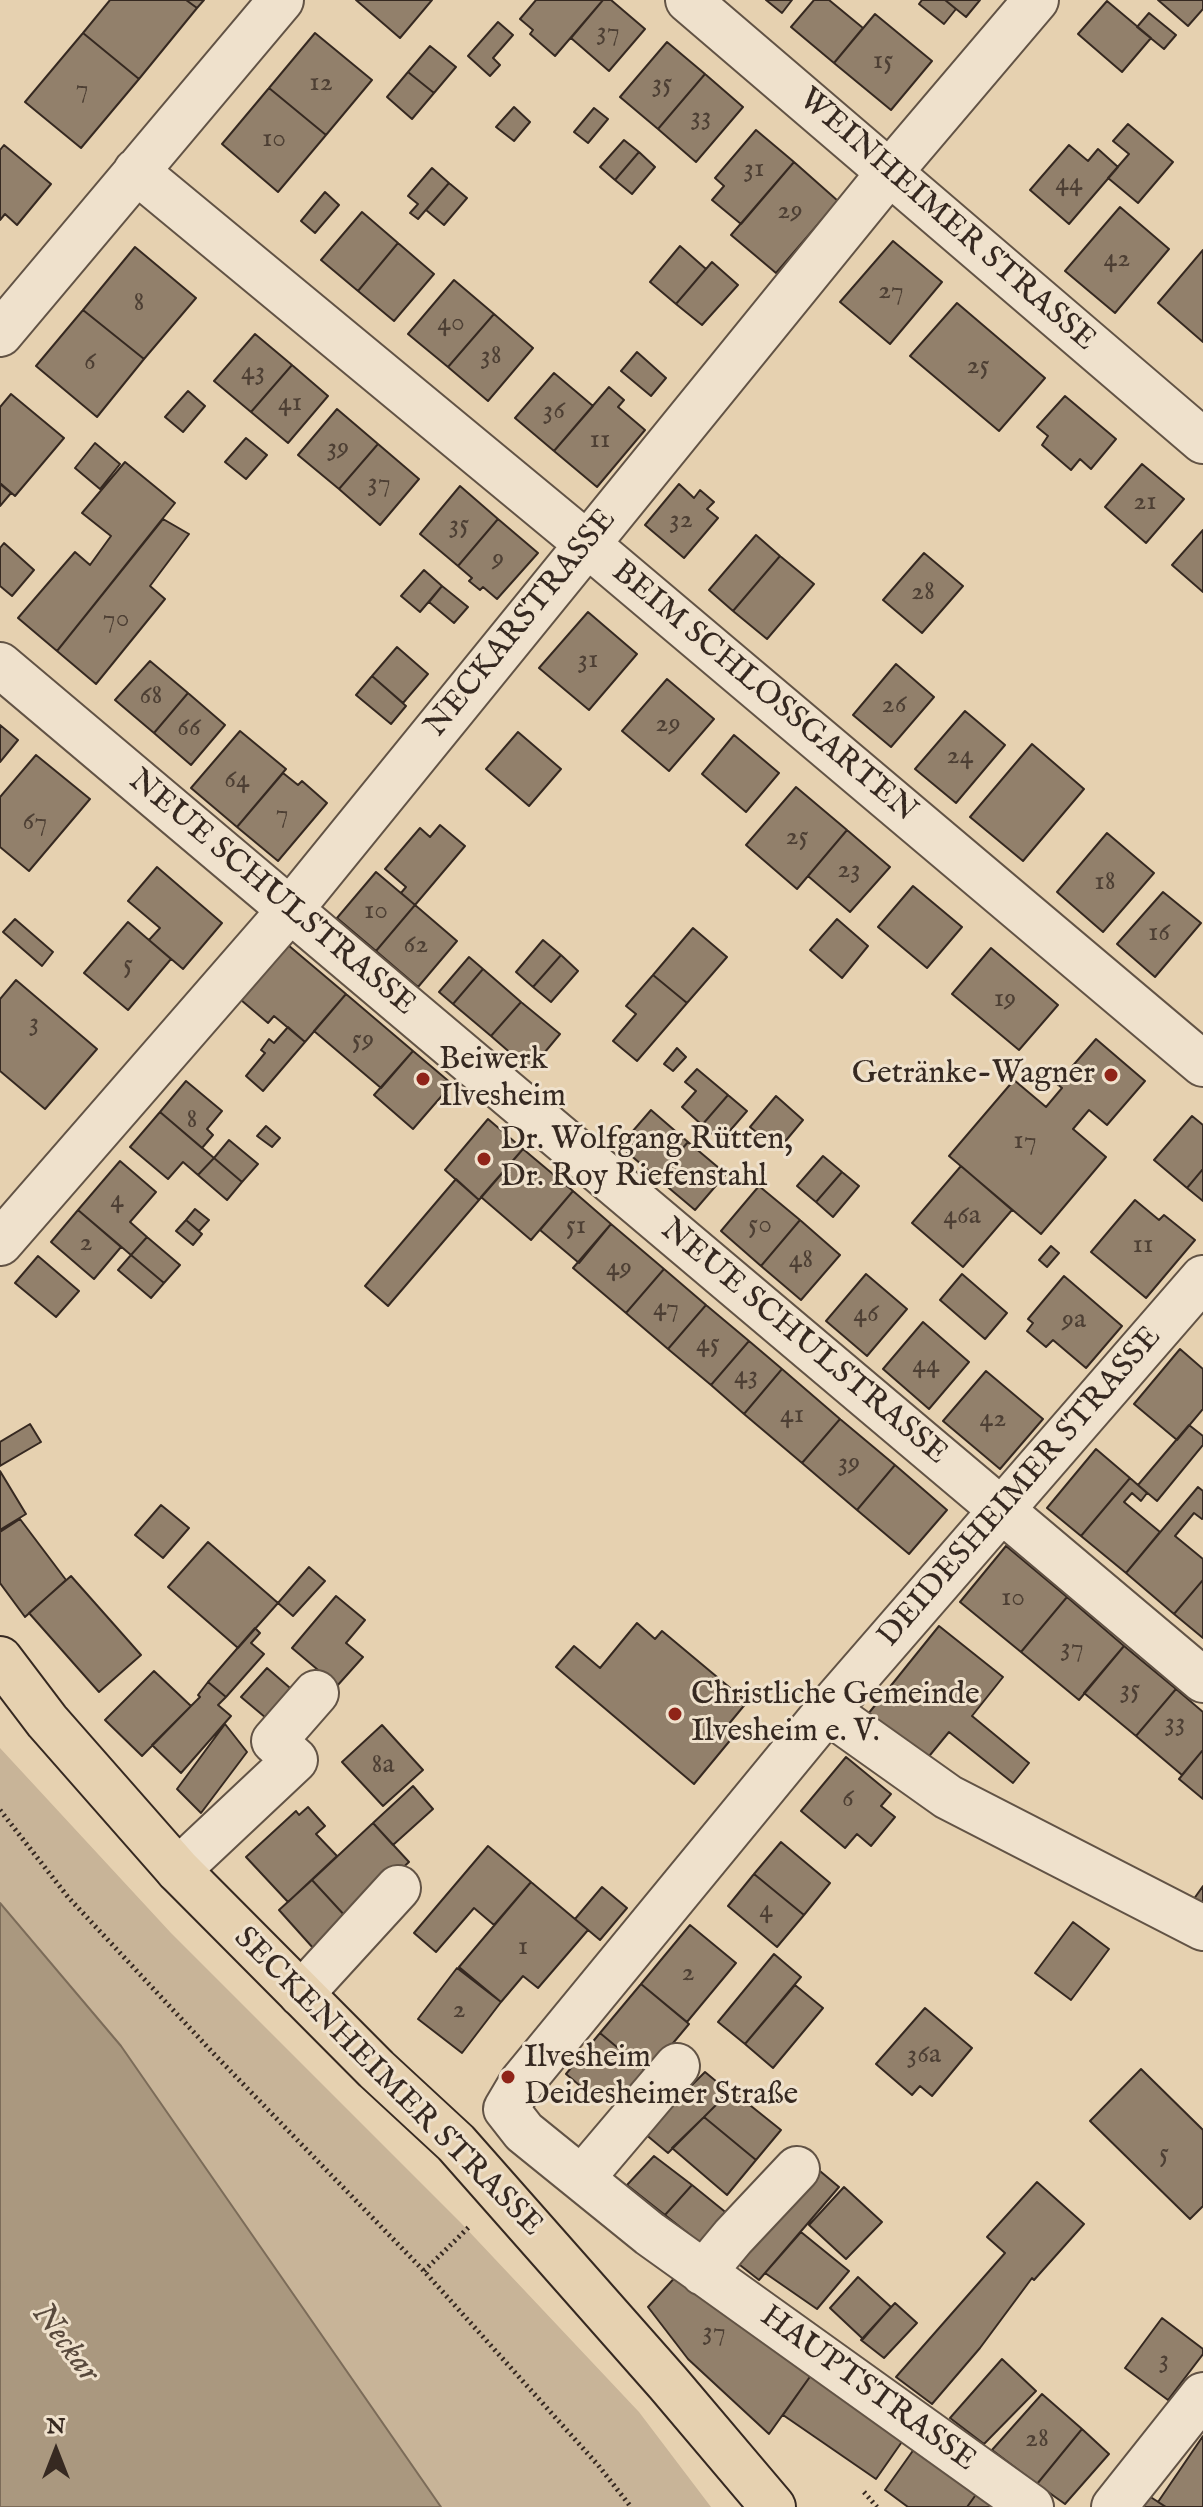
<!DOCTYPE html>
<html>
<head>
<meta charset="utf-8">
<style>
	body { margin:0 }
	#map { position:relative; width:1203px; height:2507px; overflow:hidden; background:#e6d1b0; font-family:"IM FELL English",serif }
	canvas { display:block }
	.north { position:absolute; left:16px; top:2411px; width:80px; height:80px; -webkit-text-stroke:6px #efe1cc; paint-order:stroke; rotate:0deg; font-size:22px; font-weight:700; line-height:32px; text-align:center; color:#362921 }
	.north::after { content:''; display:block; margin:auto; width:28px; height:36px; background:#362921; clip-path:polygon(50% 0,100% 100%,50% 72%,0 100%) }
</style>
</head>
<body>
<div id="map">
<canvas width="1203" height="2507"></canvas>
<div class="north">N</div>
</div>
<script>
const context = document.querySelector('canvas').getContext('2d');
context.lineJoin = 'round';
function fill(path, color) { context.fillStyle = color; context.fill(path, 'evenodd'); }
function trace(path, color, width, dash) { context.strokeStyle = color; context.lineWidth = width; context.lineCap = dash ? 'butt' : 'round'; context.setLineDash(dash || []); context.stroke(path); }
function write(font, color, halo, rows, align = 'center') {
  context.font = font + ' "IM FELL English",serif'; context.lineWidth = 6; context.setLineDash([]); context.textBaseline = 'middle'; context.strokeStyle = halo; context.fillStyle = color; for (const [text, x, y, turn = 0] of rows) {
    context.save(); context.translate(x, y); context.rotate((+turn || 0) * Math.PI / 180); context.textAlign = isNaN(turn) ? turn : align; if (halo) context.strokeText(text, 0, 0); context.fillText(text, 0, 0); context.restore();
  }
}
const green = new Path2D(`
	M0 1748 171 1933 461 2223 639 2412 711 2507H441L121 2046 0 1903Z`);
const water = new Path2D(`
	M0 1903 121 2046 441 2507H0Z`);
const building = new Path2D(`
	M110 0H186L197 8 139 79 83 33Z
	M186 0H204L197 8Z
	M356 0H432L400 38Z
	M536 0H603L555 56 530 34 533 30 520 19Z
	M603 0H611L645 29 609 71 571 38Z
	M766 0H792L782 13Z
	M814 0H829L863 28 834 63 791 27Z
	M922 0H945L956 9 944 24 919 4Z
	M945 0H980L966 17Z
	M1158 0H1203V9L1188 26Z
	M1107 1 1151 38 1122 72 1078 34Z
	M1149 13 1176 35 1164 49 1137 27Z
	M875 14 932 61 891 110 834 63Z
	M498 22 513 35 493 58 500 65 490 76 468 56Z
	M83 33 139 79 81 148 25 102Z
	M315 33 372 80 326 135 269 88Z
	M667 42 705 74 658 129 620 97Z
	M430 46 456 67 434 93 408 72Z
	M408 72 434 93 412 119 387 97Z
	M705 74 743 107 696 162 658 129Z
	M269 88 326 135 278 192 222 144Z
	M514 107 530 122 514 141 496 127Z
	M594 108 608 119 588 143 574 132Z
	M1128 124 1173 162 1138 203 1108 178 1129 154 1113 141Z
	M756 130 794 162 741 224 712 200 724 186 715 178Z
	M624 140 639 152 615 180 600 167Z
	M4 145 51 184 17 225 5 214 0 220V150Z
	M1069 145 1088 161 1098 149 1118 167 1069 224 1030 190Z
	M639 152 655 167 632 194 615 180Z
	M794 162 838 201 776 273 731 235Z
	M432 168 449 183 418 219 410 213 418 204 408 196Z
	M449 183 467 198 444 225 426 210Z
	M325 192 339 205 315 233 301 221Z
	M1120 207 1169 249 1115 313 1065 271Z
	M362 212 398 243 358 291 321 260Z
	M893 241 942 282 890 344 840 302Z
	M398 243 434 274 394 321 358 291Z
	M680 246 706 269 676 304 650 282Z
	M135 247 196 298 144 359 83 310Z
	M1203 250V342L1158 303Z
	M712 262 738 285 702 325 676 304Z
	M454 280 494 314 448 367 408 334Z
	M957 303 1045 378 999 431 910 356Z
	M83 310 144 359 97 417 36 366Z
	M494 314 533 348 488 401 448 367Z
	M255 334 292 365 251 412 214 381Z
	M637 352 666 378 651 396 621 371Z
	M292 365 328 396 288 443 251 412Z
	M554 373 593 406 554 451 515 418Z
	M609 387 624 400 618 407 645 430 597 487 554 451Z
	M188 391 205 406 183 432 165 417Z
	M11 394 64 438 15 496 0 483V407Z
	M1065 396 1116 439 1091 469 1080 459 1071 470 1042 445 1048 436 1037 427Z
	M337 409 378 444 339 489 298 455Z
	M246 438 267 455 246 479 225 462Z
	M95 443 120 464 100 489 75 468Z
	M378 444 419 479 380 525 339 489Z
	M125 462 175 503 57 651 18 618 75 552 90 565 111 536 82 513Z
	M1142 464 1184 499 1146 543 1105 507Z
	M0 484 11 493 0 506Z
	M679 484 694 498 700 490 714 502 707 509 718 518 684 558 645 525Z
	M460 486 498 519 458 566 420 534Z
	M163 519 189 534 150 586 165 599 96 684 57 651Z
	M498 519 538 553 497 599 483 587 480 590 469 581 472 578 458 566Z
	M1203 530V592L1172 565Z
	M756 535 780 556 733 611 709 590Z
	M4 543 34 570 12 596 0 586V548Z
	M924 553 963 586 922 633 883 600Z
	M780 556 814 584 767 639 733 611Z
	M424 570 442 586 420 612 401 596Z
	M442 586 468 607 454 623 429 602Z
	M588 612 637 654 589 710 539 668Z
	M397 647 428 674 403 703 372 676Z
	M150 661 188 693 154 733 115 700Z
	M896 664 934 697 891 747 853 715Z
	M372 676 406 706 391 724 356 695Z
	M667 679 714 719 669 771 622 731Z
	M188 693 225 725 191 765 154 733Z
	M965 711 1005 745 956 803 915 769Z
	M0 725 18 740 0 762Z
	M240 731 286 769 237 827 191 788Z
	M518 732 561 769 529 806 486 769Z
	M734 735 779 773 746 812 702 774Z
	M1032 744 1084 789 1023 861 970 817Z
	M36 755 90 799 29 871 0 847V797Z
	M283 773 298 785 302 781 327 803 278 861 237 827Z
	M796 787 847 830 797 889 746 845Z
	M440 825 465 846 415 905 401 893 406 887 385 869 420 828 430 837Z
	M847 830 890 867 850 912 808 876Z
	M1107 833 1154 873 1103 932 1057 892Z
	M157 867 222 923 183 969 149 940 160 928 128 901Z
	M376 872 415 905 376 951 337 918Z
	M913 886 962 927 927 968 878 927Z
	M1163 892 1201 923 1155 977 1117 944Z
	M415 905 457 941 418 987 376 951Z
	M15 919 53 952 42 966 3 932Z
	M837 919 868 946 842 978 810 950Z
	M128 922 171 959 128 1010 84 973Z
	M693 928 727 957 687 1003 653 975Z
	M543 940 561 955 533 987 516 972Z
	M288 945 346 994 305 1042 274 1016 268 1023 241 1000Z
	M991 948 1058 1005 1019 1050 952 994Z
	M561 955 578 971 551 1002 533 987Z
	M469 957 483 969 453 1004 439 992Z
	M483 969 521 1002 491 1036 453 1004Z
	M653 975 687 1003 637 1061 613 1041 636 1014 626 1006Z
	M16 980 97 1049 45 1109 0 1071V999Z
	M346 994 413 1051 381 1088 314 1031Z
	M521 1002 560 1034 530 1070 491 1036Z
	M288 1027 305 1042 263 1091 246 1076 265 1053 261 1050 269 1039 274 1043Z
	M1096 1039 1145 1081 1107 1125 1089 1110 1073 1129 1106 1157 1041 1234 949 1156 1014 1080 1046 1107 1062 1088 1057 1084Z
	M677 1048 686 1057 673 1071 664 1064Z
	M413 1051 452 1084 413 1129 374 1095Z
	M697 1069 728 1095 702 1125 682 1107 696 1091 685 1082Z
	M186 1081 222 1111 207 1129 213 1135 202 1148 160 1112Z
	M728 1095 747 1111 721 1141 702 1125Z
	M776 1096 803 1120 778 1150 750 1127Z
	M651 1110 688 1142 657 1178 620 1146Z
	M160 1112 214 1158 198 1175 183 1162 168 1179 130 1147Z
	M1192 1116 1203 1125V1169L1187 1188 1154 1160Z
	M488 1119 523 1149 479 1200 445 1170Z
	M266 1126 280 1138 272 1147 257 1136Z
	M229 1140 258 1164 242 1182 214 1158Z
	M688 1142 726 1174 695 1210 657 1178Z
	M523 1149 573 1191 531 1240 481 1197Z
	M823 1156 842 1172 816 1202 797 1186Z
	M214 1158 242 1182 227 1200 198 1175Z
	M120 1161 156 1192 130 1222 147 1237 131 1255 78 1210Z
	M961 1166 1012 1210 963 1267 912 1223Z
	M1203 1169V1201L1187 1188Z
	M842 1172 859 1186 833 1217 816 1202Z
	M456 1179 479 1200 388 1306 365 1286Z
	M759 1186 800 1220 761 1266 721 1231Z
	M573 1191 611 1224 579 1263 540 1230Z
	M1135 1200 1159 1220 1164 1215 1195 1240 1146 1298 1091 1252Z
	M195 1209 209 1220 199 1231 186 1220Z
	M78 1210 121 1247 94 1279 51 1242Z
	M186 1220 202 1234 193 1245 176 1231Z
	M800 1220 840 1255 801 1300 761 1266Z
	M611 1224 664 1269 626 1313 573 1268Z
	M147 1237 180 1265 164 1283 131 1255Z
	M1051 1246 1059 1253 1047 1267 1039 1260Z
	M131 1255 164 1283 151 1298 118 1270Z
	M38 1256 79 1291 56 1317 15 1283Z
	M664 1269 706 1305 668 1349 626 1313Z
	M866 1274 907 1309 867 1356 826 1321Z
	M962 1274 1007 1313 985 1339 940 1300Z
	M1064 1276 1122 1326 1086 1368 1053 1340 1046 1347 1027 1331 1033 1323 1028 1319Z
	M706 1305 749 1341 711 1385 668 1349Z
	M923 1322 969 1362 929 1409 883 1369Z
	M749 1341 782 1369 744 1414 711 1385Z
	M1180 1349 1203 1369V1409L1177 1440 1134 1404Z
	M782 1369 840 1419 802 1463 744 1414Z
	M986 1371 1043 1419 1000 1469 943 1421Z
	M840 1419 895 1465 857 1510 802 1463Z
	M30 1424 41 1442 0 1466V1442Z
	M1189 1425 1203 1436V1445L1157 1501 1138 1485Z
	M1096 1449 1130 1478 1081 1536 1047 1508Z
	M895 1465 947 1510 909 1554 857 1510Z
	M0 1471 26 1514 0 1530Z
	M1130 1478 1147 1493 1141 1501 1132 1493 1124 1502 1160 1532 1126 1573 1081 1536Z
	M1198 1487 1203 1491V1518L1202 1519 1194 1513 1175 1536 1203 1559V1580L1174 1614 1126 1573Z
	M161 1505 189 1528 163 1558 135 1535Z
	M20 1519 66 1580 25 1617 0 1583V1532Z
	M208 1542 278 1603 238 1648 168 1587Z
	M1006 1546 1067 1597 1021 1652 960 1602Z
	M309 1567 325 1581 293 1616 278 1603Z
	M71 1576 141 1655 99 1692 29 1613Z
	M1203 1580V1638L1174 1614Z
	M336 1596 365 1620 346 1643 363 1657 337 1686 292 1648Z
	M1067 1597 1124 1646 1079 1700 1021 1652Z
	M637 1623 655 1639 662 1631 747 1702 728 1725 737 1732 694 1784 556 1667 574 1646 600 1668Z
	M939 1626 1003 1677 972 1716 1029 1763 1013 1783 949 1732 921 1766 864 1719Z
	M255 1628 260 1633 251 1643 264 1654 226 1697 208 1682Z
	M1124 1646 1176 1689 1136 1736 1084 1693Z
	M267 1668 297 1694 272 1723 241 1697Z
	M154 1671 191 1706 142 1756 105 1720Z
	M208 1682 226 1697 218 1705 231 1716 181 1773 152 1745 200 1697 198 1695Z
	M1176 1689 1203 1712V1750L1182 1775 1136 1736Z
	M225 1724 247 1752 201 1813 177 1789Z
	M382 1725 423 1770 383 1806 342 1762Z
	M1203 1750V1799L1179 1779Z
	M846 1757 891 1794 881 1806 895 1817 871 1846 857 1834 845 1848 801 1811Z
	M413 1786 433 1809 393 1845 373 1823Z
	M308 1807 325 1826 316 1834 337 1856 288 1902 246 1857 296 1811 299 1815Z
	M373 1823 409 1862 347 1918 312 1880Z
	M781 1842 830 1883 804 1915 754 1874Z
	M488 1846 531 1882 494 1925 474 1908 436 1952 414 1933Z
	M754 1874 804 1915 777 1947 728 1906Z
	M312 1880 347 1918 314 1949 279 1910Z
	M531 1882 588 1930 538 1988 523 1976 501 2002 459 1967Z
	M1203 1886V1912L1191 1903Z
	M602 1887 627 1908 600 1940 575 1919Z
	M1073 1922 1109 1949 1071 2000 1035 1973Z
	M690 1925 736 1963 687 2022 641 1984Z
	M774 1954 801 1977 745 2044 718 2022Z
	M457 1968 501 2002 462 2053 418 2019Z
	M641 1984 689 2024 648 2073 600 2033Z
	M795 1985 823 2008 773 2068 745 2044Z
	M925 2008 972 2048 932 2096 920 2086 912 2095 876 2064Z
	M600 2033 648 2073 621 2106 604 2092 598 2101 566 2074Z
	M1141 2069 1203 2130V2206L1190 2219 1090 2121Z
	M705 2072 729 2092 668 2153 644 2133Z
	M731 2090 781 2130 756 2160 704 2117Z
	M704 2117 756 2160 727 2195 672 2148Z
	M654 2156 692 2185 665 2215 627 2185Z
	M814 2166 839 2187 759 2280 731 2258Z
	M1037 2182 1084 2224 1034 2280 1032 2278 980 2348 932 2404 896 2377 1005 2253 987 2237Z
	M692 2185 729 2215 704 2246 665 2215Z
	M844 2187 882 2222 846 2259 809 2225Z
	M801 2232 849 2271 817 2309 765 2273Z
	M679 2273 814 2371 769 2434 688 2359 648 2307Z
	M858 2277 891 2307 863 2339 830 2308Z
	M895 2303 917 2323 884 2358 861 2340Z
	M1162 2318 1203 2349V2354L1168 2400 1125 2368Z
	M1002 2359 1036 2391 984 2444 950 2418Z
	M814 2371 906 2436 876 2479 783 2415Z
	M1042 2394 1082 2429 1037 2484 992 2450Z
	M1082 2429 1109 2454 1065 2504 1037 2484Z
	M1203 2436V2507H1166L1158 2502Z
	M917 2445 980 2489 967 2507H908L885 2490Z
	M980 2489 1005 2507H967Z
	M1149 2496 1166 2507H1142Z`);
const path = new Path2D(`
	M0 1810 68 1897 214 2054 424 2271 598 2465 631 2507
	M424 2271 471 2225
	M864 2492 877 2507`);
const minor = new Path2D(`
	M688 0 1203 441
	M136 171 587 544 1203 1064
	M0 334 281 0
	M0 665 1203 1680
	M0 1243 290 910 889 173 1036 0
	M827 1711 948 1797 1203 1928
	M178 1870 295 1760 274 1741 316 1693
	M301 1994 398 1888
	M582 2178 677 2066
	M703 2273 733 2237 797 2169
	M1031 2507 650 2234 524 2132 506 2109 522 2082 827 1711 1203 1278
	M1114 2507 1203 2395`);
const major = new Path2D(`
	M0 1659 47 1721 178 1870 376 2069 456 2143 668 2383 773 2507`);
const markers = [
	[1111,1075,8,"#8f2418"],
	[423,1079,8,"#8f2418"],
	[484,1159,8,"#8f2418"],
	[675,1714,8,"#8f2418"],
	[508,2077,8,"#8f2418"]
];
const numberNames = [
	["37",608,33],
	["15",883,62],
	["12",321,84],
	["35",662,85],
	["7",82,90],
	["33",701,118],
	["10",274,140],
	["31",754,170],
	["44",1069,184],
	["29",790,212],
	["42",1117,260],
	["27",891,292],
	["8",139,304],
	["40",451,324],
	["38",491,357],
	["6",90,363],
	["25",978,367],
	["43",253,373],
	["41",290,404],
	["36",554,412],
	["11",600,441],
	["39",338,449],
	["37",379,484],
	["21",1145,503],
	["32",681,521],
	["35",459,526],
	["9",498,560],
	["28",923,593],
	["70",116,620],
	["31",588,661],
	["68",151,697],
	["26",894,706],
	["29",668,725],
	["66",189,729],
	["24",960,757],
	["64",237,781],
	["7",282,815],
	["67",35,823],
	["25",797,838],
	["23",849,871],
	["18",1105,883],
	["10",376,912],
	["16",1159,934],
	["62",416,946],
	["5",128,966],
	["19",1005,1000],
	["3",34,1024],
	["59",363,1041],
	["8",192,1121],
	["17",1025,1142],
	["4",117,1201],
	["46a",962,1217],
	["50",760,1226],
	["51",576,1227],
	["2",86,1244],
	["11",1143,1246],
	["48",801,1261],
	["49",619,1269],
	["47",666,1309],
	["46",866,1315],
	["9a",1074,1321],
	["45",708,1345],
	["44",926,1366],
	["43",746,1377],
	["41",792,1416],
	["42",993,1420],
	["39",849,1464],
	["10",1013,1599],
	["37",1072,1649],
	["35",1130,1691],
	["33",1175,1724],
	["8a",383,1766],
	["6",848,1800],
	["4",766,1911],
	["1",523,1948],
	["2",688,1974],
	["2",459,2011],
	["36a",924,2056],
	["5",1164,2155],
	["37",714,2333],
	["3",1164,2361],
	["28",1037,2440]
];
const streetNames = [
	["WEINHEIMER STRASSE",946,221,41],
	["NECKARSTRASSE",522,624,-51],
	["BEIM SCHLOSSGARTEN",763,693,40],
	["NEUE SCHULSTRASSE",271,894,40],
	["NEUE SCHULSTRASSE",803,1343,40],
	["DEIDESHEIMER STRASSE",1021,1488,-49],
	["SECKENHEIMER STRASSE",387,2083,45],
	["HAUPTSTRASSE",867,2390,36]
];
const poiNames = [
	["Beiwerk",439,1061],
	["Ilvesheim",439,1098],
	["Getränke-Wagner",1095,1075,"right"],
	["Dr. Wolfgang Rütten,",500,1141],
	["Dr. Roy Riefenstahl",500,1178],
	["Christliche Gemeinde",691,1696],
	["Ilvesheim e. V.",691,1733],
	["Ilvesheim",524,2059],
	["Deidesheimer Straße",524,2096]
];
const waterNames = [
	["Neckar",64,2344,53]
];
fill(green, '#c8b498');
fill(water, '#aa987f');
trace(water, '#7c6c59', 2);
fill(building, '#92806b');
trace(building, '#362921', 2);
trace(minor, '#625345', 48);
trace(major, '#362921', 48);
trace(path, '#362921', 5, [2, 4]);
trace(minor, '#efe1cc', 44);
trace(major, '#e6d1b0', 44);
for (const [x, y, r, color] of markers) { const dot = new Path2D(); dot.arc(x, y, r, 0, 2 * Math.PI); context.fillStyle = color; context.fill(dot); trace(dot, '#efe1cc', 3); }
write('28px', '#4d3f34', null, numberNames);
write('32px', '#362921', '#efe1cc', streetNames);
write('32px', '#362921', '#efe1cc', poiNames, 'left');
write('italic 34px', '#594a3d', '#efe1cc', waterNames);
</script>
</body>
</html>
